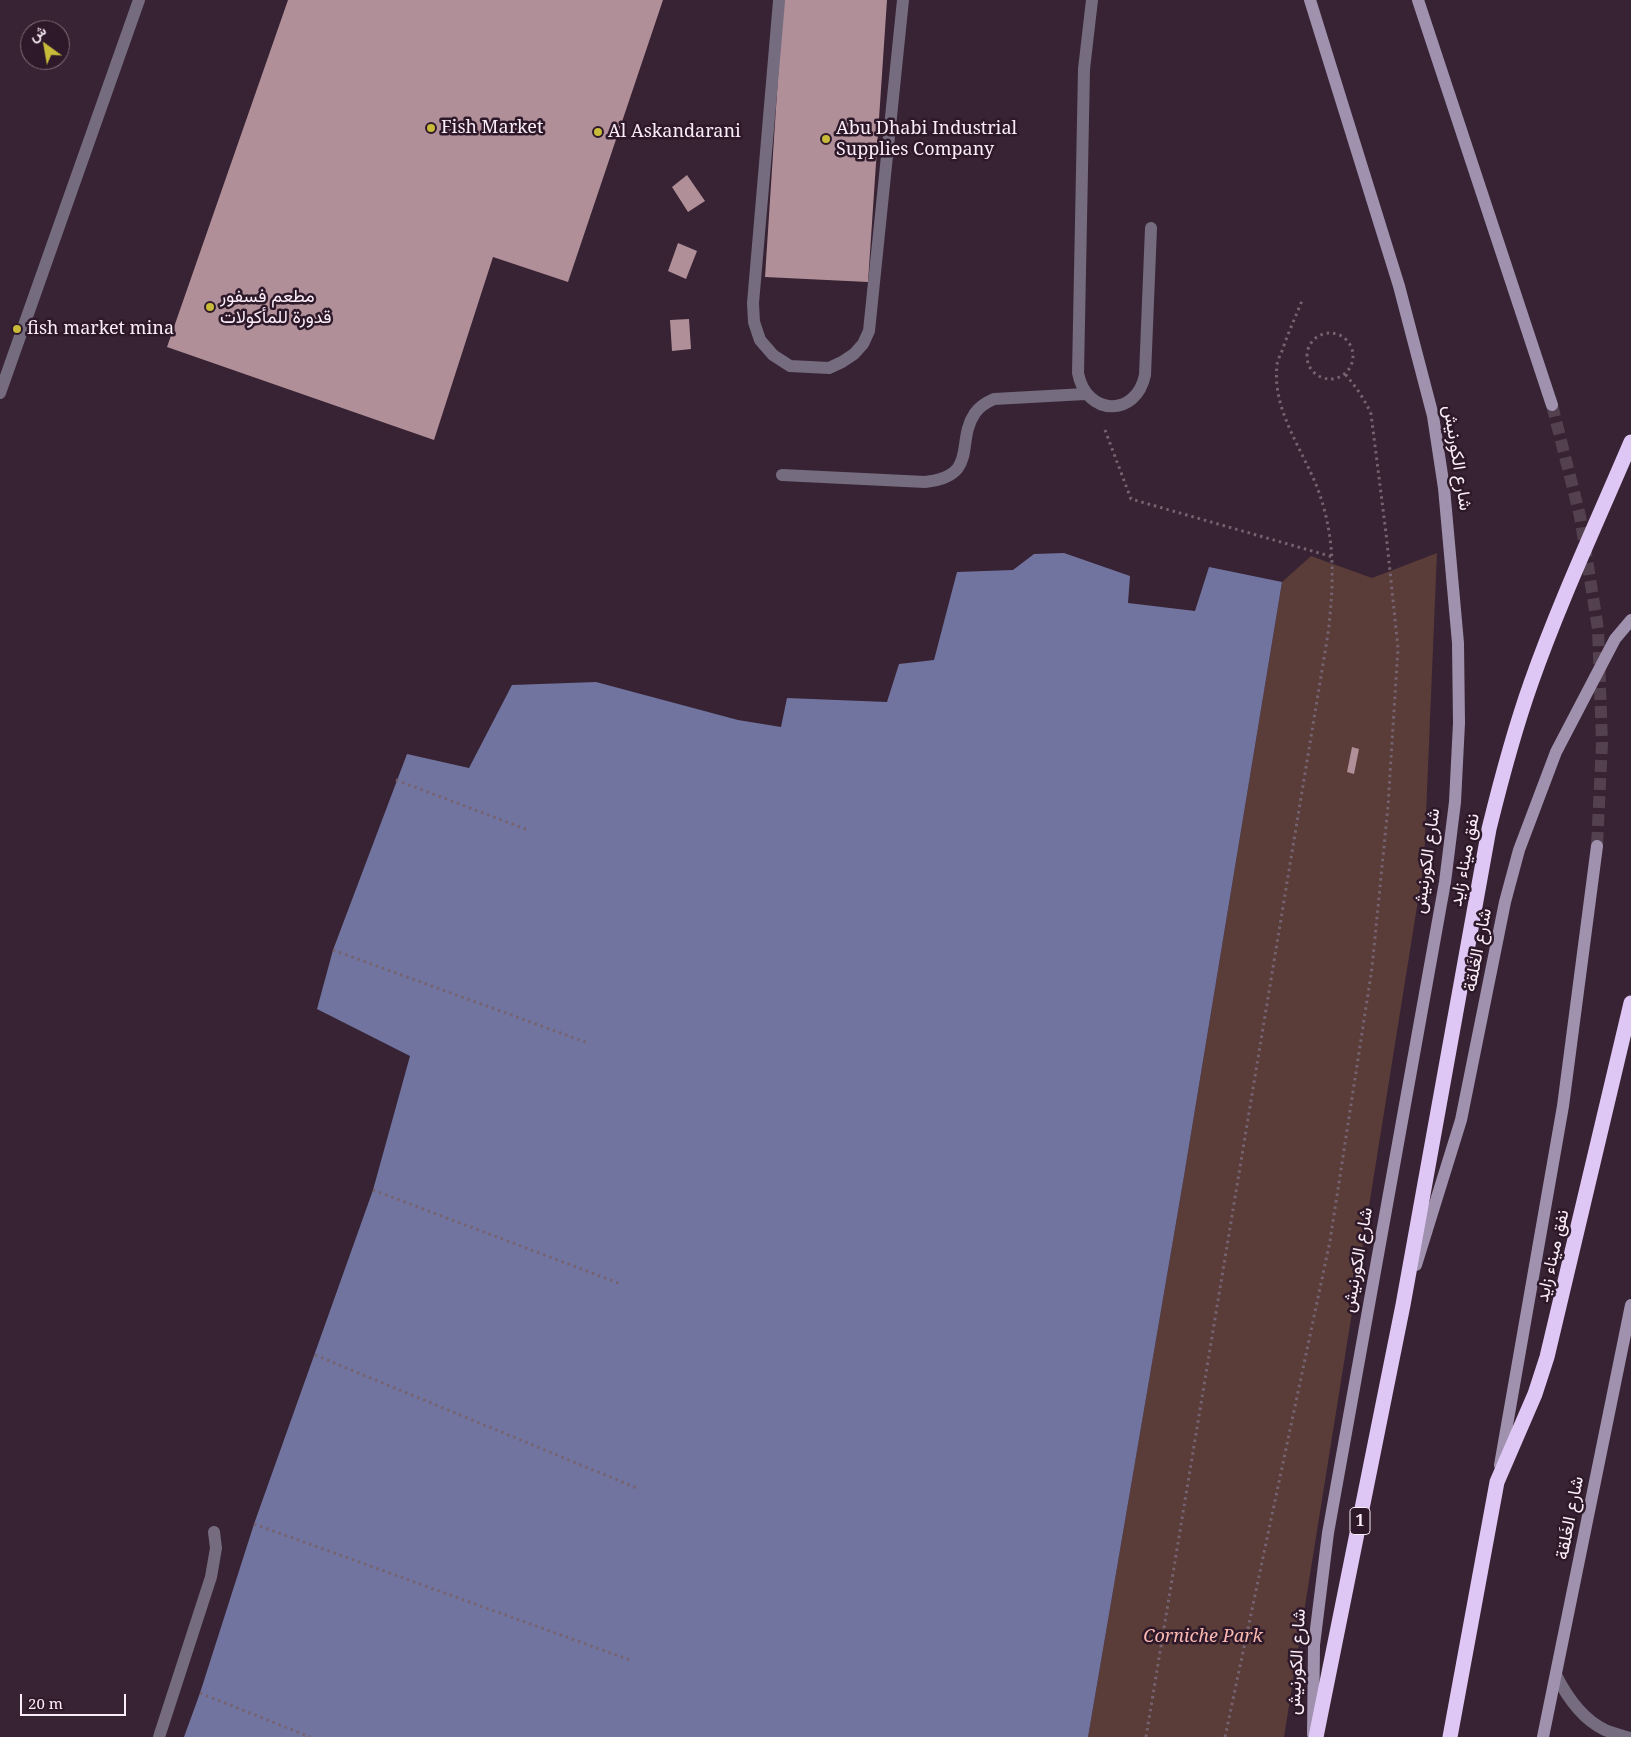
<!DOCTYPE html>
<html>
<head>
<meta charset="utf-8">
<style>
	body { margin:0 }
	#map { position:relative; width:1631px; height:1737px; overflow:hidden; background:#372333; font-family:"Noto Serif",Vazirmatn,serif }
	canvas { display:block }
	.north { position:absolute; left:20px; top:20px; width:50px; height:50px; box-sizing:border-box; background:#2d1929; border:1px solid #7f6e7b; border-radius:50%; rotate:328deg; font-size:14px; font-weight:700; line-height:20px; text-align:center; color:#fbedf7 }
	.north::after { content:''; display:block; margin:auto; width:18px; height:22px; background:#c9bb3a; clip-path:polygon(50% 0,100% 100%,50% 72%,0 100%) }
	.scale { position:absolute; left:20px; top:1694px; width:106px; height:22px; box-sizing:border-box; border:2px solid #fbedf7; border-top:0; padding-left:6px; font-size:15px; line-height:18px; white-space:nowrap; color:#fbedf7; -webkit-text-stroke:4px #2d1929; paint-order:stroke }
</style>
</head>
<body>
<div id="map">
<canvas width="1631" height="1737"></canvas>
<div class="north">ش</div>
<div class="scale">20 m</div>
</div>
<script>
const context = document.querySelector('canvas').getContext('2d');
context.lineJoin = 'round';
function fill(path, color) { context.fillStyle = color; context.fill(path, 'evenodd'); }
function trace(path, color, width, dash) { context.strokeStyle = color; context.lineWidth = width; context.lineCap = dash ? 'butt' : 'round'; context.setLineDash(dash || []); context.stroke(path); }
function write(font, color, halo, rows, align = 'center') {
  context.font = font + ' "Noto Serif",Vazirmatn,serif'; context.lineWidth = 5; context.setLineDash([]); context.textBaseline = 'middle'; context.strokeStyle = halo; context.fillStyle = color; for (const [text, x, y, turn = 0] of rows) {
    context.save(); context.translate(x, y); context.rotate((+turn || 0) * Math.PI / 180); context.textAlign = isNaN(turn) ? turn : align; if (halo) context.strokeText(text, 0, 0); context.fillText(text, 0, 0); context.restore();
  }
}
const green = new Path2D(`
	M1437 553 1424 863 1284 1737H1088L1184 1176 1282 582 1311 556 1372 578Z`);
const water = new Path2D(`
	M1064 553 1130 576 1128 603 1195 611 1209 567 1282 582 1184 1176 1088 1737H184L200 1693 254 1524 373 1190 410 1056 317 1009 333 950 407 754 469 768 512 685 596 682 738 720 781 727 787 698 887 702 899 664 934 660 957 572 1013 570 1034 554Z`);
const building = new Path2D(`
	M288 0H663L568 282 493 257 434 440 167 347Z
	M783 0H887L868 282 765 277Z
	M687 175 705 201 688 212 672 187Z
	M678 243 697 251 686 279 668 271Z
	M689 319 691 349 672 351 670 320Z
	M1352 747 1359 749 1354 774 1347 772Z`);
const secondaryTunnel = new Path2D(`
	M1552 405 1580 516 1598 629 1602 743 1597 846`);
const path = new Path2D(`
	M1307 356a23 23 0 1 1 46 0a23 23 0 1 1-46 0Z
	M1105 430 1131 499 1333 557
	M396 780 528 830
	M333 950 588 1043
	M373 1190 621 1284
	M315 1355 639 1489
	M254 1524 630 1660
	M200 1693 310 1737
	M1146 1737 1328 634C1334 582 1336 537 1317 487 1302 449 1272 409 1277 366 1277 361 1280 356 1282 351 1288 333 1296 316 1303 298
	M1225 1737 1330 1241 1372 968 1388 806 1398 648 1386 533 1371 414C1364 398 1356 387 1345 374`);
const lane = new Path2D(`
	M1092 0 1084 69 1078 373C1086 416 1136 418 1145 375L1151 228
	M779 1 753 303 754 322 760 340 773 355 790 366 829 368 842 362 854 354 863 344 869 331 903 0
	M782 475 925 482C980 476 955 442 975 413 980 406 987 402 994 399L1085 394
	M1556 1675C1567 1697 1582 1719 1605 1730 1612 1733 1620 1735 1627 1737
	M159 1737 211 1577 216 1548 214 1532`);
const street = new Path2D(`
	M0 393 139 0`);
const secondary = new Path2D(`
	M1310 0 1399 286 1433 416 1444 488 1458 643 1459 723 1455 802 1445 882 1328 1533 1314 1645 1313 1734
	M1418 0 1552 405
	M1416 1265 1461 1120 1505 902 1519 850 1556 752 1615 639 1631 620
	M1500 1465 1563 1106 1597 846
	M1543 1737 1631 1305`);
const highway = new Path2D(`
	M1316 1737 1403 1305 1489 829C1501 780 1514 731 1531 683 1560 601 1597 522 1631 442
	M1450 1737 1497 1482 1535 1394 1547 1357 1631 1003`);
const markers = [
	[431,128,5,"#c9bb3a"],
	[598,132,5,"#c9bb3a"],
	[826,139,5,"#c9bb3a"],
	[210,307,5,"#c9bb3a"],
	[17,329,5,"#c9bb3a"]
];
const shields = [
	[1360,1521,20]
];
const shieldNames = [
	["1",1360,1521]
];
const poiNames = [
	["Fish Market",441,128],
	["Abu Dhabi Industrial",836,129],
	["Supplies Company",836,150],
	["Al Askandarani",608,132],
	["مطعم فسفور",220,297],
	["قدورة للمأكولات",220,318],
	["fish market mina",27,329]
];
const streetNames = [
	["شارع الكورنيش",1457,458,81],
	["نفق ميناء زايد",1465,860,-79],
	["شارع الكورنيش",1427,861,-82],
	["شارع الغَلقة",1478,950,-79],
	["نفق ميناء زايد",1553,1256,-77],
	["شارع الكورنيش",1358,1260,-80],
	["شارع الغَلقة",1570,1518,-79],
	["شارع الكورنيش",1297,1662,-87]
];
const parkNames = [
	["Corniche Park",1203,1637]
];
fill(green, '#5a3c39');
fill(water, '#7274a0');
fill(building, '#b08f98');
trace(secondaryTunnel, '#544150', 12, [12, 6]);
trace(path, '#756371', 3, [2.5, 4]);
trace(lane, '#756c7f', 12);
trace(street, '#756c7f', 12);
trace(secondary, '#a091af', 12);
trace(highway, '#dec7f5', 15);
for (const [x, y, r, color] of markers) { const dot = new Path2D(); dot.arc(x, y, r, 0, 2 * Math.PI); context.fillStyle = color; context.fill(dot); trace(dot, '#2d1929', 2); }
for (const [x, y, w] of shields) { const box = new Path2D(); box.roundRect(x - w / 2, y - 13.5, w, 27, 4); context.fillStyle = '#2d1929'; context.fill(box); trace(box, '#fbedf7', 1); }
write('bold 16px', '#fbedf7', null, shieldNames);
write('18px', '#fbedf7', '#2d1929', poiNames, 'left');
write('18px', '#fbedf7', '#2d1929', streetNames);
write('italic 18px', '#fbb9b2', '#2d1929', parkNames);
</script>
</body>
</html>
